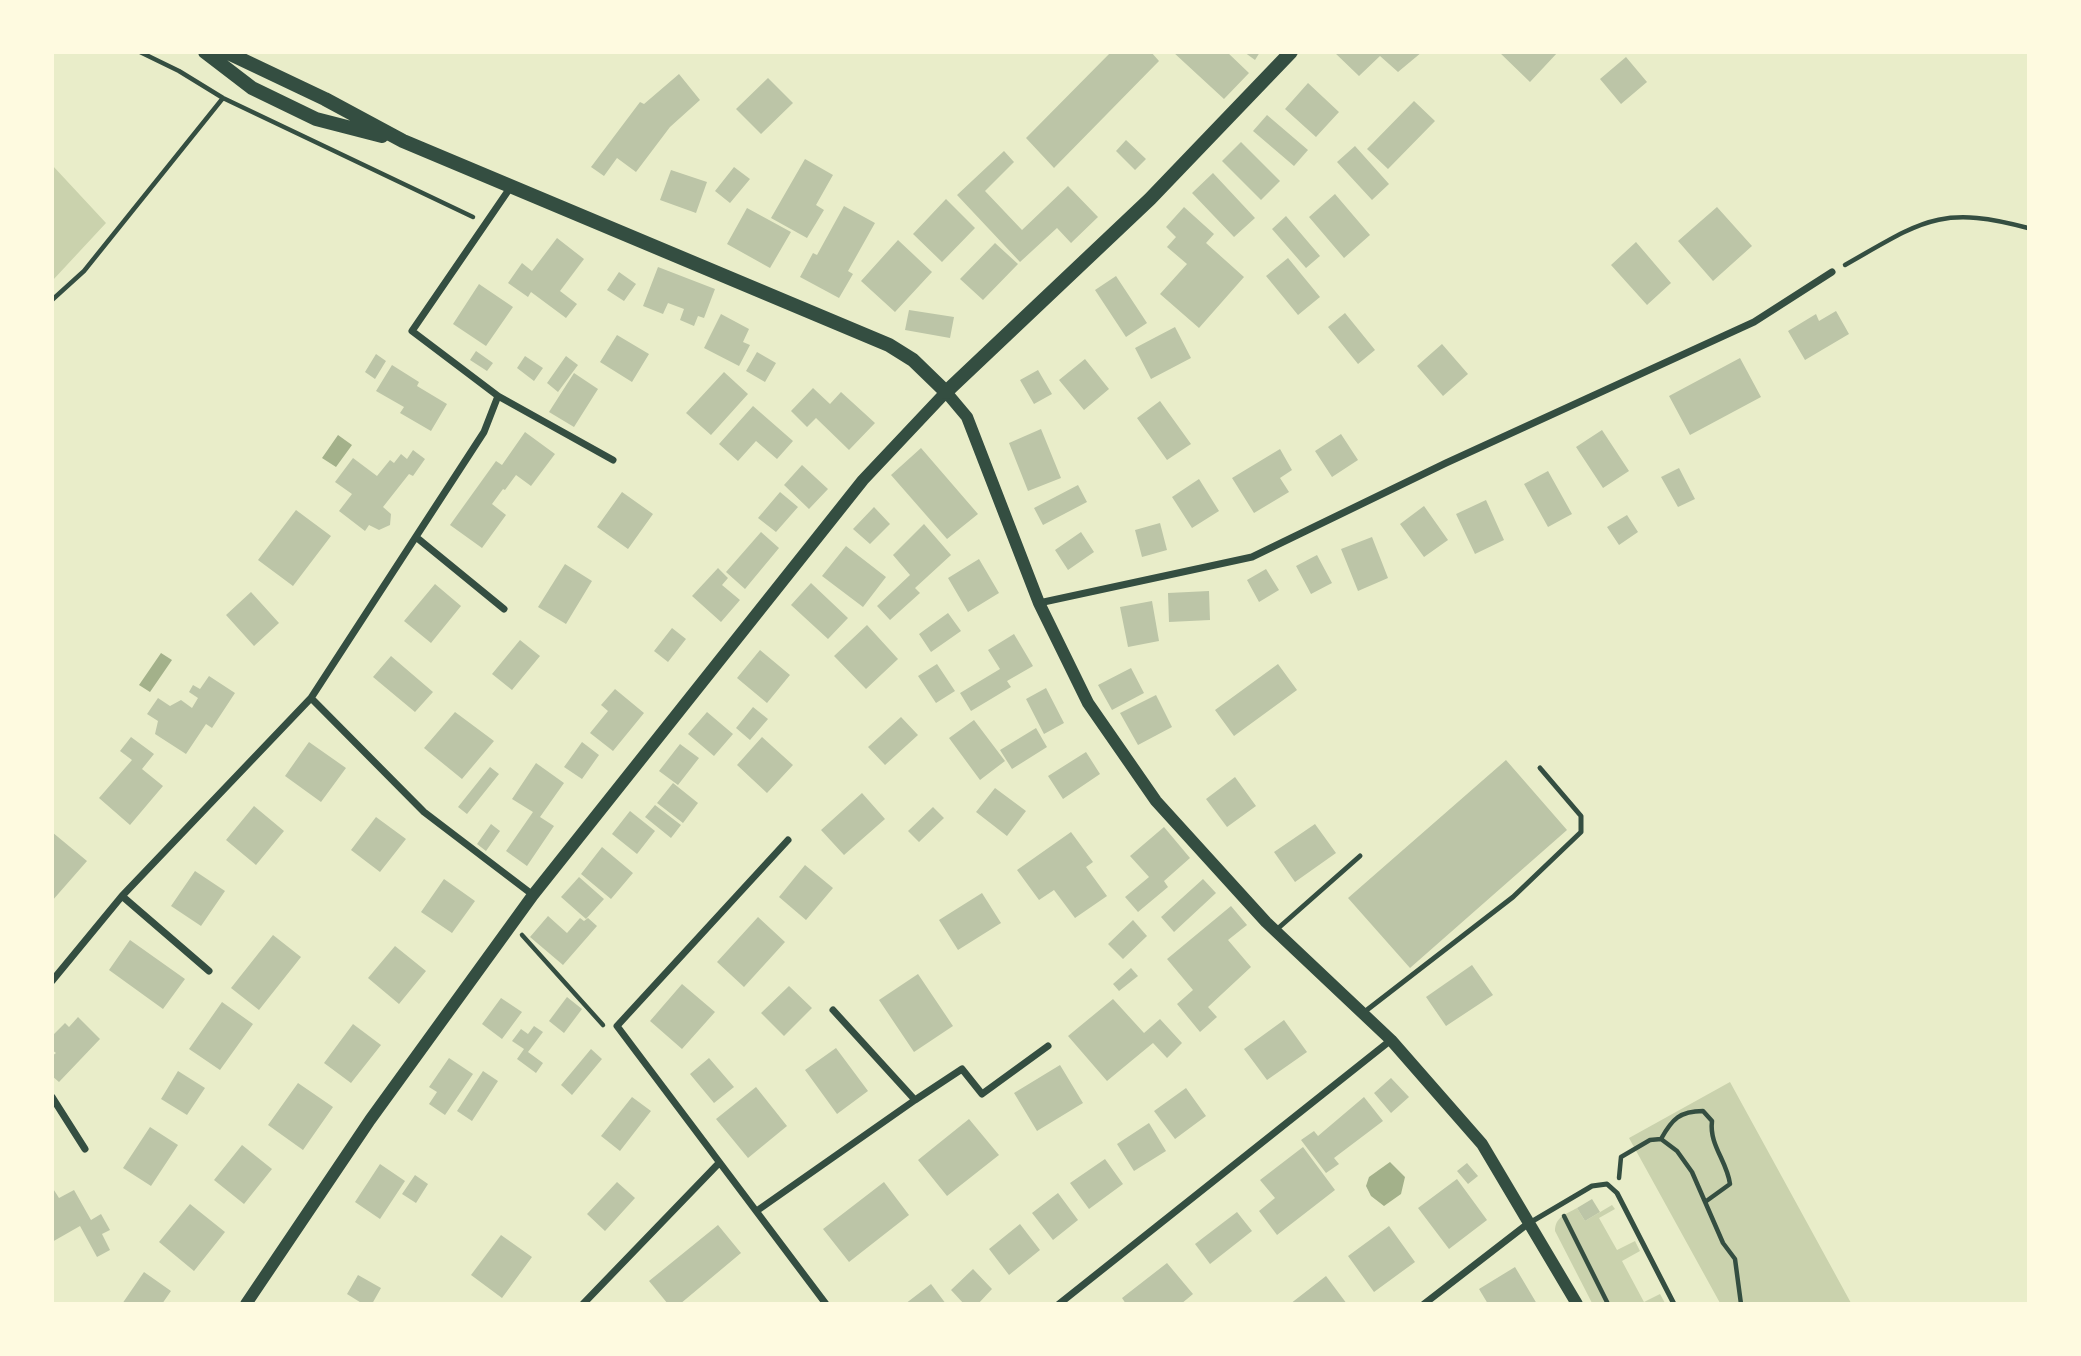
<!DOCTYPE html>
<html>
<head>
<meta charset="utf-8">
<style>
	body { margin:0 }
	#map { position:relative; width:2081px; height:1356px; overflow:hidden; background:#e9edc9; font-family:Bitter,serif }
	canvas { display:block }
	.frame { position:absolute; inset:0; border:54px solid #fefae0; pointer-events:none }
</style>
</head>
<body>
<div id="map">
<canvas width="2081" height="1356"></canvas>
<div class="frame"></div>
</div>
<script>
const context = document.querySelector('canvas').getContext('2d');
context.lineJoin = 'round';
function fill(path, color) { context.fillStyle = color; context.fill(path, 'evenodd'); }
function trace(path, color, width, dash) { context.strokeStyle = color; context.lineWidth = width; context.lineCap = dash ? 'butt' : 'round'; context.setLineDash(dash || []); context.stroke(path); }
const green = new Path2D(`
	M53 166 106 223 53 280Z
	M1730 1082 1851 1303H1720L1629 1138Z
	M1612 1205 1615 1209 1599 1218 1617 1250 1635 1241 1640 1251 1622 1261 1644 1302 1660 1294 1665 1303H1592L1555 1231C1555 1217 1566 1214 1577 1208L1585 1221Z`);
const water = new Path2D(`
	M338 435 352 445 336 467 322 458Z
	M161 653 172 660 150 692 139 685Z
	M1390 1162 1405 1177 1401 1194 1384 1206 1371 1196 1366 1186 1369 1177Z`);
const building = new Path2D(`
	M1111 52H1151L1159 61 1054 168 1026 138Z
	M1173 52H1227L1249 73 1224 99Z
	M1244 52H1260L1255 60Z
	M1334 52H1422L1398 72 1380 56 1359 76Z
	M1499 52H1558L1530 82Z
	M1626 57 1647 82 1621 104 1600 79Z
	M679 74 700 100 670 127 636 172 617 158 604 176 591 167 640 102 644 104Z
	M768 78 793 103 761 134 736 109Z
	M1308 83 1339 112 1316 137 1285 109Z
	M1414 101 1435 121 1388 169 1367 149Z
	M1267 115 1308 150 1294 166 1253 131Z
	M1126 140 1146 159 1135 170 1116 151Z
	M1241 142 1280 181 1261 200 1222 161Z
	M1355 146 1389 184 1372 200 1337 162Z
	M1004 151 1014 162 985 191 1022 230 1068 186 1098 217 1071 243 1057 228 1020 262 957 195Z
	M805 159 833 175 816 205 824 210 807 238 771 218Z
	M734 167 750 179 730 203 715 191Z
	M671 170 707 182 696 213 660 200Z
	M1213 173 1255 218 1234 237 1192 193Z
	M1335 194 1370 235 1344 258 1309 217Z
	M946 199 975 228 942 262 913 234Z
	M844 206 875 223 848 271 853 274 839 298 800 277 813 253 817 255Z
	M1184 207 1214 234 1206 243 1244 277 1199 328 1160 294 1187 264 1167 247 1176 237 1166 227Z
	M1717 207 1752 246 1713 281 1678 241Z
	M747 208 791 232 770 268 727 244Z
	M1286 216 1320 256 1306 268 1272 229Z
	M557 238 584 259 560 291 577 304 566 318 531 292 528 297 508 283 522 263 532 271Z
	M898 240 932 272 895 312 861 281Z
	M1636 242 1671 283 1647 305 1611 265Z
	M995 243 1018 264 983 300 960 279Z
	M1288 258 1320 297 1298 315 1266 276Z
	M658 267 715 289 704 318 698 316 694 326 680 320 684 309 668 303 663 314 643 306Z
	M619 272 636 284 624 301 607 290Z
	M1116 276 1147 323 1126 337 1095 290Z
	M479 284 513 307 486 346 453 324Z
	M909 310 954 317 950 338 905 330Z
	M1836 311 1849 334 1805 360 1788 331 1816 314 1819 321Z
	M1345 313 1375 350 1358 364 1328 327Z
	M721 314 749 329 743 342 750 345 739 366 704 348Z
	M1175 327 1191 358 1151 379 1135 348Z
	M617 335 649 354 632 382 600 362Z
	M1442 344 1468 374 1443 396 1417 366Z
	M476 351 493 363 487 371 470 360Z
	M757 352 776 363 765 382 746 371Z
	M376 354 386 361 375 379 365 372Z
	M525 356 543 368 534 381 517 368Z
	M566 356 578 365 558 392 547 383Z
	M1740 358 1761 397 1690 435 1669 396Z
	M1085 359 1109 389 1084 410 1059 380Z
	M392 365 419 382 417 386 447 404 431 431 400 413 404 407 376 391Z
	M1038 370 1052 394 1034 404 1020 380Z
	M724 372 748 394 711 435 686 413Z
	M574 373 598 389 574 427 549 412Z
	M813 388 830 404 841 392 875 423 849 450 816 418 807 427 791 411Z
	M1160 401 1191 444 1167 460 1137 418Z
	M753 406 793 441 777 459 756 441 738 461 719 444Z
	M1041 429 1061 478 1028 491 1009 443Z
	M1602 430 1629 471 1603 488 1576 447Z
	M525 432 555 454 531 486 516 475 505 490 503 489 492 504 506 515 482 548 450 525 496 461 502 465Z
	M1341 434 1358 460 1332 477 1315 451Z
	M921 448 978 514 947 539 891 475Z
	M1280 449 1292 470 1280 478 1289 492 1254 513 1232 478Z
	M413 450 425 459 413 476 409 474 383 507 391 514 390 525 379 530 369 525 365 531 339 511 352 494 335 482 353 458 377 476 390 460 394 463 401 454 407 459Z
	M802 465 828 489 809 509 784 485Z
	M1679 468 1695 499 1678 507 1661 477Z
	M1548 471 1572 514 1548 527 1524 484Z
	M1199 479 1219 511 1192 528 1172 497Z
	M1078 485 1087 502 1043 525 1034 508Z
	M622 492 653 514 628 549 597 527Z
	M780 492 798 507 776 532 758 518Z
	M1486 500 1504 540 1475 554 1456 514Z
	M1424 506 1448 540 1424 557 1400 524Z
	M874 507 890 524 870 544 853 529Z
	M296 510 331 536 293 586 258 560Z
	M1627 515 1638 532 1619 545 1607 527Z
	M1160 523 1167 550 1142 557 1135 530Z
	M924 524 951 555 915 588 920 593 890 620 877 606 910 575 893 555Z
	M761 532 779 548 745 589 726 572Z
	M1081 532 1094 552 1068 570 1055 550Z
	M1372 537 1388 578 1358 591 1341 549Z
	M846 546 886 577 863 607 822 576Z
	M1317 555 1332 583 1311 594 1296 566Z
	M979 559 999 593 968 612 948 578Z
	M565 564 592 581 566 624 538 607Z
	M718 568 728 578 722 585 740 600 721 622 692 596Z
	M1266 569 1279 590 1259 602 1247 580Z
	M811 583 848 618 828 639 791 605Z
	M435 584 461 606 431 643 404 621Z
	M1209 591 1210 620 1169 622 1168 593Z
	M251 592 279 623 254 646 226 615Z
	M1152 601 1159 641 1128 647 1120 607Z
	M948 613 961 631 931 652 919 634Z
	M867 625 898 659 866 689 834 656Z
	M672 628 686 639 668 662 654 651Z
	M1014 634 1033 666 1007 681 1011 687 971 711 960 693 1000 669 988 650Z
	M520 640 540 656 512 690 492 674Z
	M760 650 790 675 767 703 737 678Z
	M391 656 433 692 415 712 373 677Z
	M937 664 955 691 936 703 918 676Z
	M1278 664 1297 690 1234 736 1215 710Z
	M1131 668 1144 693 1112 710 1098 685Z
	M209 676 235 693 212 728 206 724 186 754 155 734 158 721 147 714 158 698 170 706 181 700 192 708 198 698 189 692 193 685 200 689Z
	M1046 688 1064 723 1044 734 1026 699Z
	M615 689 644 713 613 751 590 733 608 711 601 705Z
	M1156 695 1172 727 1138 745 1120 713Z
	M753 707 768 719 750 740 736 728Z
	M455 712 494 741 462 779 424 748Z
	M707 712 733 734 714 756 688 734Z
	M901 717 918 735 885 765 868 747Z
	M974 720 1005 761 980 780 949 738Z
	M1036 728 1047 747 1012 769 1000 750Z
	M131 737 154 754 142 769 163 786 130 825 99 798 132 760 120 751Z
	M762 737 793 765 767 793 737 765Z
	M309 742 346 768 321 802 285 776Z
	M582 742 599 755 582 779 564 767Z
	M680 744 699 758 678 785 659 771Z
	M1086 752 1100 774 1063 799 1048 776Z
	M1506 760 1567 830 1410 968 1348 898Z
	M536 763 564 783 540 817 554 826 527 866 506 851 533 812 512 799Z
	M490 767 499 774 467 814 458 807Z
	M1235 777 1256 806 1227 827 1206 799Z
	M673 783 698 803 683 823 657 803Z
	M995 788 1026 811 1007 836 976 812Z
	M862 793 885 819 844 855 821 830Z
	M655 805 681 825 671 838 645 817Z
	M254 806 284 831 256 865 226 840Z
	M933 807 944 818 919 842 908 831Z
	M630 811 655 831 637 854 612 834Z
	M376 817 406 839 380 872 351 850Z
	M491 824 500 831 486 851 477 844Z
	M1315 824 1336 853 1295 882 1274 852Z
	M1164 827 1190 858 1164 881 1168 887 1138 912 1125 897 1149 877 1130 856Z
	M52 832 87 861 52 901Z
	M1071 832 1093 862 1086 867 1107 896 1075 918 1054 890 1039 900 1017 870Z
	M602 847 633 873 611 899 581 874Z
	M805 865 833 888 806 920 779 897Z
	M195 871 225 891 201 926 171 906Z
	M579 877 604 899 586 919 561 897Z
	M444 879 475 901 452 933 421 912Z
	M1203 879 1216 893 1174 932 1161 917Z
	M982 893 1001 923 958 950 939 920Z
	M1231 906 1247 925 1228 940 1251 967 1208 1007 1217 1017 1200 1032 1177 1004 1193 990 1167 959Z
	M548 916 567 933 580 918 584 921 588 918 597 926 563 965 530 937Z
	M758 917 785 942 744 987 717 962Z
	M1133 920 1147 936 1123 959 1108 944Z
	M273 935 301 957 259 1010 231 988Z
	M130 940 185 979 163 1009 109 970Z
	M395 946 426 971 399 1004 368 978Z
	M1472 965 1493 995 1446 1026 1426 997Z
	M1131 968 1138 976 1119 991 1113 984Z
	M918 974 953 1026 914 1052 879 1000Z
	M682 984 715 1012 682 1049 650 1021Z
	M789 986 812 1008 784 1036 761 1013Z
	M567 997 582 1009 564 1033 549 1021Z
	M501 998 522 1012 502 1039 482 1024Z
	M1113 999 1144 1033 1160 1019 1182 1043 1167 1058 1153 1043 1107 1081 1068 1036Z
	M222 1002 253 1024 220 1070 189 1049Z
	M78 1017 100 1039 59 1082 52 1076V1056L56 1053 52 1050V1036L65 1023 69 1027Z
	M1284 1020 1307 1052 1267 1080 1244 1049Z
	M353 1024 381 1045 351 1083 324 1063Z
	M534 1026 543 1032 528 1052 543 1063 536 1073 517 1059 524 1049 512 1041 521 1029 528 1034Z
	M836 1048 868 1091 837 1114 805 1070Z
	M591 1049 602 1059 572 1095 561 1085Z
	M449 1058 473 1074 445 1115 429 1104 437 1092 429 1087Z
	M709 1058 734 1087 714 1103 690 1074Z
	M1060 1065 1083 1103 1037 1131 1014 1093Z
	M178 1071 205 1088 187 1115 161 1099Z
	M483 1071 498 1081 472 1121 457 1111Z
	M1391 1078 1409 1097 1391 1113 1374 1093Z
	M298 1083 333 1107 303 1150 268 1125Z
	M756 1087 787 1126 748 1158 716 1119Z
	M1186 1088 1206 1116 1175 1139 1154 1111Z
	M632 1097 651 1111 620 1151 601 1136Z
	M1364 1097 1383 1121 1334 1158 1339 1164 1326 1173 1301 1140 1314 1131 1318 1136Z
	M969 1119 999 1155 947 1196 918 1160Z
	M1149 1123 1166 1151 1134 1171 1117 1144Z
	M150 1127 178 1145 151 1186 123 1168Z
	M242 1145 272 1169 244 1204 214 1180Z
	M1303 1147 1335 1190 1277 1235 1259 1211 1275 1198 1260 1180Z
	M1105 1159 1123 1184 1089 1209 1070 1183Z
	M1467 1163 1478 1176 1468 1184 1457 1171Z
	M380 1164 405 1181 380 1219 355 1202Z
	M415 1175 428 1184 416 1203 402 1194Z
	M1457 1179 1487 1220 1449 1249 1418 1208Z
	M617 1182 635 1198 605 1231 587 1214Z
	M884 1182 909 1215 849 1262 823 1229Z
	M52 1187 59 1198 74 1190 91 1220 101 1214 110 1230 102 1234 110 1250 97 1257 80 1226 52 1242Z
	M1058 1193 1078 1220 1053 1240 1032 1213Z
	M1592 1199 1600 1212 1585 1221 1577 1208Z
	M190 1204 225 1232 194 1271 159 1242Z
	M1237 1212 1252 1231 1210 1264 1195 1244Z
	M1020 1224 1040 1250 1009 1275 989 1249Z
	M718 1225 741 1253 680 1304H668L649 1281Z
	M1389 1226 1415 1262 1374 1292 1348 1256Z
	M501 1235 532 1257 502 1298 471 1275Z
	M1167 1263 1193 1294 1181 1304H1126L1122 1298Z
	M1515 1267 1537 1304H1488L1479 1289Z
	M973 1269 992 1289 978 1304H964L951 1290Z
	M144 1272 171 1291 162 1304H122Z
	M358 1275 381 1288 372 1304H363L347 1294Z
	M1326 1276 1347 1304H1290Z
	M931 1284 946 1304H905Z`);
const path = new Path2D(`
	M140 52 179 71 223 98 473 217
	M1845 265C1921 222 1939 204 2028 228
	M52 300 84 271 223 98
	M522 935 603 1025
	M1661 1139C1672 1119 1680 1111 1703 1111L1712 1121C1709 1145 1727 1161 1730 1184L1705 1202
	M1619 1178 1621 1157 1650 1140 1661 1139 1677 1151 1692 1172 1723 1243 1735 1259 1741 1304
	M1564 1216 1608 1304`);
const service = new Path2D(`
	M1275 931 1360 856
	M1363 1013 1513 897 1581 832V816L1540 768
	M1531 1222 1592 1186 1607 1184 1617 1193 1674 1304`);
const minor = new Path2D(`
	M498 396 613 460
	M416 537 504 609
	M1039 603 1252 557 1446 463 1754 322 1832 272
	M311 698 424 812 533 895
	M788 840 617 1026 826 1304
	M122 896 209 971
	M52 981 122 896 311 698 484 432 498 396 412 331 510 188
	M52 1097 85 1149
	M915 1100 962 1069 982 1094 1048 1046
	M758 1210 915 1100 833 1010
	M583 1304 719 1163
	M1059 1304 1391 1040
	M1424 1304 1530 1222`);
const tertiary = new Path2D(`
	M246 1304 370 1120 533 895 863 480 946 392 967 417 1039 603 1088 703 1156 801 1266 922 1391 1040 1482 1144 1577 1304`);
const secondary = new Path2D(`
	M205 52 252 88 316 119 382 136
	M226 52 325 99 403 141 889 345 913 360 946 392 1150 199 1291 52`);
fill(green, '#cad2ad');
fill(water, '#a3b18a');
fill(building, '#bcc5a7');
trace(path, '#344e41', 4.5);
trace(service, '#344e41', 5);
trace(minor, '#344e41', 7);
trace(tertiary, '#344e41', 12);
trace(secondary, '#344e41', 14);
</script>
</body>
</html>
